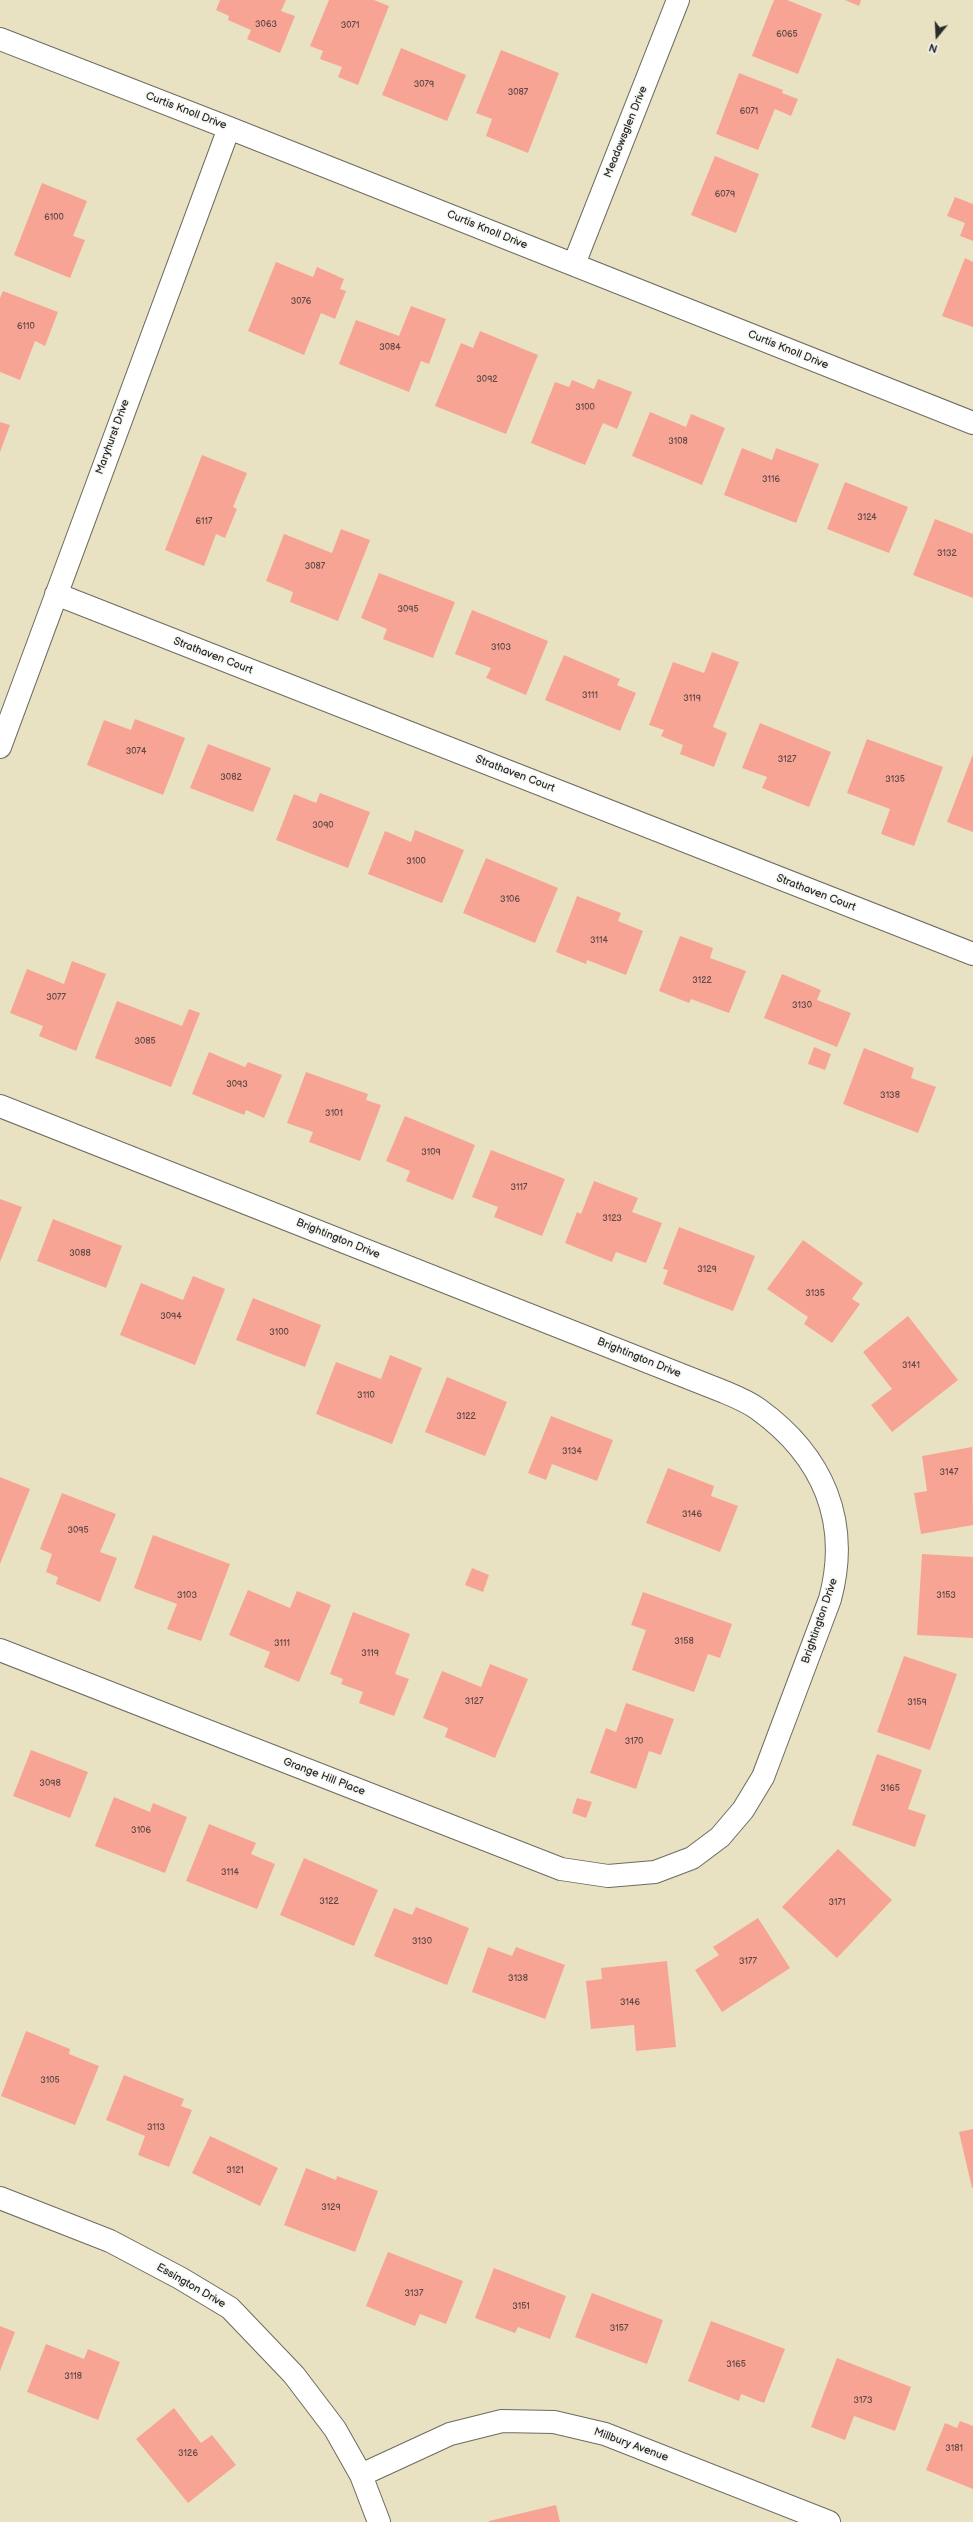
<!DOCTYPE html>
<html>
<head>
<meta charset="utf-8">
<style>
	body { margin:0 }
	#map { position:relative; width:973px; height:2522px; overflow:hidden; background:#e8e2c2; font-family:"Balsamiq Sans",sans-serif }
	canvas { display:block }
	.north { position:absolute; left:917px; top:16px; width:40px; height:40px; -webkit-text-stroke:3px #f6f6f2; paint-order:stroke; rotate:198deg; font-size:11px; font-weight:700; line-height:16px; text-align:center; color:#2b2b2b }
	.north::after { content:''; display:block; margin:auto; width:14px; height:18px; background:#2b2b2b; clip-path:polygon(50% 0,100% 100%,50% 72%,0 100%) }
</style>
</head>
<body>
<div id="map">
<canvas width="973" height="2522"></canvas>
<div class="north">N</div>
</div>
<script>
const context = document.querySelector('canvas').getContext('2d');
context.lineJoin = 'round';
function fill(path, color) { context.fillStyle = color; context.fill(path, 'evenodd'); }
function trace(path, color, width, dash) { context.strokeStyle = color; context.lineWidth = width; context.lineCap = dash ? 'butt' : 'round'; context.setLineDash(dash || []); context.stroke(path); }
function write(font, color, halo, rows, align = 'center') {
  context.font = font + ' "Balsamiq Sans",sans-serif'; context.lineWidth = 3; context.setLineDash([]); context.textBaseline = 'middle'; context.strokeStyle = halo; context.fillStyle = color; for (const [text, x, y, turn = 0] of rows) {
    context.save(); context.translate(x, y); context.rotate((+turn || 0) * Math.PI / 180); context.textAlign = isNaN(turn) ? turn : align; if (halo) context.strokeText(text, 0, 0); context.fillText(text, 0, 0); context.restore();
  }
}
const building = new Path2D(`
	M220 0H286L281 11 295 16 280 53 247 39 251 30 228 20 229 16 216 10Z
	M329 0H374L389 6 358 85 338 77 342 67 320 59 323 51 310 46Z
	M774 0H787L822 14 798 74 752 56Z
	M845 0H861L859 6Z
	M401 48 466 75 447 121 382 95Z
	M501 50 559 73 528 153 486 136 492 119 476 113Z
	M739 73 783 90 782 93 798 99 791 116 775 109 758 150 716 134Z
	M715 156 759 174 736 233 691 215Z
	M42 183 87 201 73 236 85 240 70 278 14 255Z
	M955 197 973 204V241L960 236 965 223 947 216Z
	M965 258 973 262V327L942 316Z
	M276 262 313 277 317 267 344 279 340 289 346 291 335 319 321 313 304 355 248 331Z
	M3 291 58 312 45 346 35 341 20 380 0 372V298Z
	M411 306 446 319 429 364 421 361 409 392 339 364 356 320 399 336Z
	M480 331 538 355 506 434 435 406 461 343 473 348Z
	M598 379 632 392 617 429 603 423 585 465 531 443 555 382 569 387 572 380 594 389Z
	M650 412 686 427 691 414 725 428 702 485 632 456Z
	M0 422 10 425 0 452Z
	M742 448 772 460 776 448 819 464 796 523 724 495Z
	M202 455 247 473 233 507 237 509 225 538 216 534 204 566 165 550Z
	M845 482 908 507 889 553 827 529Z
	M935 519 973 534V598L913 575Z
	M341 529 370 540 338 621 290 602 293 592 266 581 284 534 332 553Z
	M379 573 455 602 433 658 383 639 387 629 361 618Z
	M472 610 548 641 526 695 486 678 491 668 455 654Z
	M712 652 739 662 713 727 727 733 714 767 680 754 683 745 661 736 664 730 649 725 673 662 704 673Z
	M564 655 620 679 617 685 636 693 620 731 545 700Z
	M135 719 185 738 163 795 87 765 104 720 131 730Z
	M760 723 831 752 809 807 762 788 767 777 742 768Z
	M867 739 943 767 914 846 881 834 890 809 847 793Z
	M208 744 271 768 253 812 190 788Z
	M973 754V832L947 822Z
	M320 793 370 812 348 868 276 840 294 794 316 803Z
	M415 830 464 850 442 903 368 874 385 831 411 842Z
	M486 858 558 888 535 943 463 913Z
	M577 896 621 913 618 921 643 931 626 975 587 960 586 964 556 952Z
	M680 936 713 948 710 958 746 971 729 1013 691 999 689 1003 659 991Z
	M72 961 106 974 76 1051 39 1036 43 1026 10 1013 27 969 64 984Z
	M782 974 821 990 817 1000 851 1013 837 1047 764 1018Z
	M117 1001 182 1026 189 1009 200 1013 171 1087 95 1058Z
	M814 1047 831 1054 825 1070 808 1064Z
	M864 1048 914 1068 911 1078 936 1087 918 1133 843 1104Z
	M209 1052 245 1067 248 1062 282 1075 264 1118 246 1110 244 1115 192 1094Z
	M306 1072 368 1094 366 1100 381 1105 360 1161 309 1142 313 1132 287 1123Z
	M405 1116 475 1145 453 1200 406 1181 410 1171 386 1161Z
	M491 1150 565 1179 542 1236 494 1217 498 1207 472 1197Z
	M594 1181 638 1198 632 1212 662 1223 646 1263 616 1252 612 1262 565 1243 577 1212 581 1214Z
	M0 1199 22 1207 0 1262Z
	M53 1219 122 1246 106 1288 37 1261Z
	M679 1227 755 1256 733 1311 663 1284 668 1270 663 1269Z
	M803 1240 863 1283 852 1299 860 1304 832 1343 804 1324 808 1317 767 1289Z
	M193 1276 225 1289 195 1365 120 1335 141 1283 183 1300Z
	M253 1298 321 1325 305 1367 236 1340Z
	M908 1316 958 1380 892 1432 871 1405 892 1389 863 1352Z
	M390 1355 422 1368 392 1444 316 1414 336 1362 381 1379Z
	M447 1377 507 1402 485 1456 425 1432Z
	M551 1416 613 1440 597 1481 552 1464 546 1480 528 1473Z
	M972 1447 973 1525 921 1534 914 1493 927 1491 922 1456Z
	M668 1468 714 1486 711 1496 738 1506 720 1552 646 1523Z
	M0 1477 30 1489 0 1564Z
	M62 1493 116 1514 100 1552 117 1558 100 1602 56 1584 58 1577 46 1572 52 1554 40 1549Z
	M153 1535 230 1564 201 1641 167 1629 177 1604 134 1588Z
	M922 1554 973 1557V1638L917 1635Z
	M472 1568 489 1575 483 1592 465 1585Z
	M248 1590 290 1608 297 1591 331 1605 299 1682 264 1667 270 1652 229 1635Z
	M643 1592 732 1624 720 1658 708 1654 694 1692 632 1670 646 1630 631 1625Z
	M353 1612 410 1634 395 1674 409 1679 394 1716 359 1703 363 1692 341 1684 343 1679 330 1674Z
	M904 1656 957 1674 930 1750 877 1732Z
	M490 1664 528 1679 495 1758 445 1737 448 1728 423 1718 442 1671 481 1687Z
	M626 1703 674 1719 661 1755 649 1751 636 1789 590 1773 606 1728 616 1732Z
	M31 1750 88 1772 70 1818 13 1796Z
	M877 1754 922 1770 908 1809 926 1815 915 1847 852 1825Z
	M114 1797 150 1812 153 1803 187 1817 165 1873 95 1846Z
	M577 1798 592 1802 586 1818 572 1813Z
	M209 1824 256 1843 251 1854 275 1864 257 1909 186 1881Z
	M838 1849 892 1900 837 1958 782 1907Z
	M304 1858 378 1890 354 1946 280 1915Z
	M416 1907 469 1928 447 1985 374 1956 394 1908 412 1915Z
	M758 1918 790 1968 722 2012 695 1970 719 1955 713 1947Z
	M488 1947 512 1956 516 1947 565 1965 545 2019 472 1992Z
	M667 1961 676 2047 636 2051 634 2025 591 2029 586 1981 602 1979 601 1968Z
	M26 2031 70 2049 69 2054 99 2066 75 2125 1 2096Z
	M124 2075 184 2099 181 2106 192 2110 169 2167 138 2155 145 2136 106 2120Z
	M973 2129V2188H972L959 2132Z
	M210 2136 278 2168 260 2206 192 2173Z
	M306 2168 336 2180 337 2176 378 2191 355 2252 284 2225Z
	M388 2252 463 2281 446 2324 420 2314 415 2326 366 2306Z
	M494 2268 566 2296 550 2339 518 2327 515 2333 475 2318Z
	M592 2293 663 2320 647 2364 575 2337Z
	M711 2321 785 2349 764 2403 741 2394 739 2401 688 2381Z
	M0 2326 15 2332 0 2371Z
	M46 2344 84 2359 88 2349 120 2362 98 2420 27 2392Z
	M837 2358 911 2387 895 2431 854 2416 845 2440 811 2427Z
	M174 2408 201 2443 212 2435 236 2465 188 2503 136 2439Z
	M960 2421 973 2426V2489L926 2470 945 2423 957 2428Z
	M556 2505 560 2522H489V2521Z`);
const minor = new Path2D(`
	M0 39 229 128 973 423
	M574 264 678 0
	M56 594 973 954
	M0 747 229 128
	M0 1106 722 1391C734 1396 747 1401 758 1409 823 1456 851 1521 830 1599L763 1777 743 1810 720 1837 692 1858 655 1872 608 1876 561 1869 0 1650
	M0 2198 110 2241 180 2278 230 2308 294 2375 335 2429 361 2475 379 2522
	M361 2475 450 2434 502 2421 554 2422 605 2434 829 2522`);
const numberNames = [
	["3063",266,25],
	["3071",350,26],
	["6065",787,35],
	["3079",424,85],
	["3087",518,93],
	["6071",749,112],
	["6079",725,195],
	["6100",54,218],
	["3076",301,302],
	["6110",26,327],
	["3084",390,348],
	["3092",487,380],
	["3100",585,408],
	["3108",678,442],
	["3116",771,480],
	["3124",867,518],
	["6117",204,522],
	["3132",947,554],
	["3087",315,567],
	["3095",408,610],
	["3103",501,648],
	["3111",590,696],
	["3119",692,699],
	["3074",136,752],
	["3127",787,760],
	["3082",231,778],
	["3135",895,780],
	["3090",323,826],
	["3100",416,862],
	["3106",510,900],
	["3114",599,941],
	["3122",702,981],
	["3077",56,998],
	["3130",802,1006],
	["3085",145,1042],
	["3093",237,1085],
	["3138",890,1096],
	["3101",334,1114],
	["3109",431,1153],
	["3117",519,1188],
	["3123",612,1219],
	["3088",80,1254],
	["3129",707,1270],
	["3135",815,1294],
	["3094",171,1317],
	["3100",279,1333],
	["3141",911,1366],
	["3110",366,1396],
	["3122",466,1417],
	["3134",572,1452],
	["3147",949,1473],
	["3146",692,1515],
	["3095",78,1531],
	["3103",187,1596],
	["3153",946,1596],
	["3158",684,1642],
	["3111",282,1644],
	["3119",370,1654],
	["3127",474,1702],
	["3159",917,1703],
	["3170",634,1742],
	["3098",50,1784],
	["3165",890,1789],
	["3106",141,1831],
	["3114",230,1873],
	["3122",329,1902],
	["3171",837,1903],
	["3130",422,1942],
	["3177",748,1962],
	["3138",518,1979],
	["3146",630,2003],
	["3105",50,2081],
	["3113",156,2128],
	["3121",235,2171],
	["3129",331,2208],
	["3137",414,2294],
	["3151",521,2307],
	["3157",619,2329],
	["3165",736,2365],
	["3118",73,2377],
	["3173",863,2401],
	["3181",954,2449],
	["3126",188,2454]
];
const streetNames = [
	["Curtis Knoll Drive",186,111,21],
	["Meadowsglen Drive",626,132,-68],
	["Curtis Knoll Drive",487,230,22],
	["Curtis Knoll Drive",788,350,22],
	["Maryhurst Drive",113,437,-70],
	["Strathaven Court",213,656,21],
	["Strathaven Court",515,774,21],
	["Strathaven Court",816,893,21],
	["Brightington Drive",338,1239,22],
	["Brightington Drive",639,1358,22],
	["Brightington Drive",820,1621,-71],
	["Grange Hill Place",324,1777,21],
	["Essington Drive",191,2286,30],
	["Millbury Avenue",631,2445,20]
];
fill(building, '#f8a495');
trace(minor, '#6d6b60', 24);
trace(minor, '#fff', 22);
write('9px', '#5e4946', null, numberNames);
write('11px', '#2b2b2b', '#f6f6f2', streetNames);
</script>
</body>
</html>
